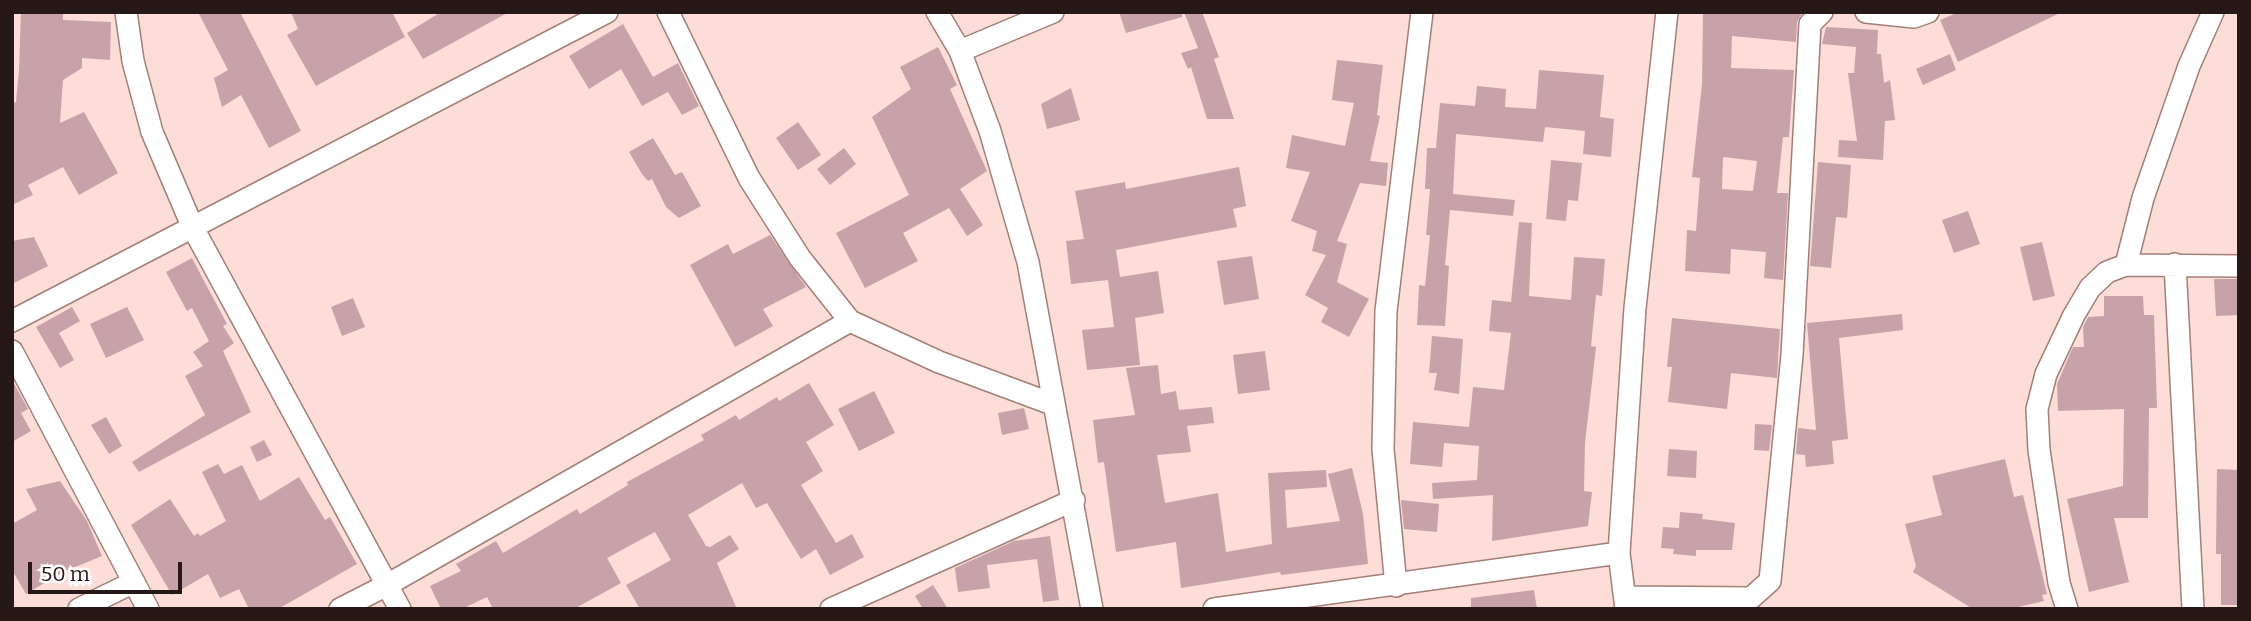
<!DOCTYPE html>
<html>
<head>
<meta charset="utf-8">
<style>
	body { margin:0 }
	#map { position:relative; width:2251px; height:621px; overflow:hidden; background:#fdddd7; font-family:Bitter,serif }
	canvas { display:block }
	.frame { position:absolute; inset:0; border:14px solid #261816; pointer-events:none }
	.scale { position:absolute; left:28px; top:562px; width:154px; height:32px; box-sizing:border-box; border:4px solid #261816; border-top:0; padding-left:9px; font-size:21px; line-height:24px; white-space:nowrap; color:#261816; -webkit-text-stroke:5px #fff; paint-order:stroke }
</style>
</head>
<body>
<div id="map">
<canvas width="2251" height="621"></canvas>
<div class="frame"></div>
<div class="scale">50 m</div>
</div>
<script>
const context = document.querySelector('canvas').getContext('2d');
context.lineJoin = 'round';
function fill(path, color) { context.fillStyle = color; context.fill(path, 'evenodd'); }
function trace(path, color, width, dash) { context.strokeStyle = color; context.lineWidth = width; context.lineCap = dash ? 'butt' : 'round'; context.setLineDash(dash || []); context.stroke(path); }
const building = new Path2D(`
	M21 12H63V20L111 22 110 60 82 58V68L63 80 60 123 84 112 118 173 79 195 63 167 28 185 33 195 12 205V104L16 102 19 70Z
	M198 12H240L301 131 269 148 241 95 222 107 214 78 228 70Z
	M291 12H392L405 37 316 86 287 35 298 29Z
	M441 12H509L423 59 407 33Z
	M1119 12H1182V17L1126 33Z
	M1184 12H1202L1219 57 1214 59 1234 119H1207L1191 67 1188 69 1181 53 1198 48Z
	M1703 12H1803L1797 22 1796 42 1732 36 1731 68 1794 70 1789 137H1783L1777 193H1788L1783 280 1764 278 1766 252 1731 249 1730 274 1685 271 1687 230 1696 231 1700 178 1692 177 1702 84ZM1723 157 1757 161 1753 191 1722 189Z
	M1959 12H2062L1958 62 1940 20Z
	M623 24 653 77 678 63 699 106 682 115 668 92 642 106 621 69 589 89 569 56Z
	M1826 27 1878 30 1877 54H1881L1884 83 1890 80 1895 120 1885 121 1883 160 1838 157 1839 140 1857 141 1848 73H1854L1856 47 1822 44Z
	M938 47 957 85 950 89 987 171 960 189 983 225 967 236 949 208 903 233 918 261 865 288 836 233 909 195 872 117 911 89 900 67Z
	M1950 54 1956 70 1923 85 1916 69Z
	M1337 60 1383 65 1377 115 1380 116 1370 161 1388 163 1386 186 1360 183 1337 241 1347 244 1337 282 1369 299 1349 337 1321 322 1328 308 1305 295 1326 255 1312 251 1317 231 1291 221 1310 172 1286 168 1292 135 1345 146 1354 103 1332 100Z
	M1539 70 1604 75 1600 117 1614 119 1611 157 1583 154 1585 131 1545 127 1543 142 1456 134 1453 194 1515 200 1513 216 1450 210 1445 265 1449 266 1445 326 1417 325 1419 285 1425 286 1430 235H1426L1430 189H1425L1427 148H1436L1440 103 1475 106 1477 86 1506 89 1505 107 1536 109Z
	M1071 88 1080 120 1047 129 1041 104Z
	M798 122 821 155 798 170 776 138Z
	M653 138 675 175 682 172 701 206 679 218 666 207 652 179 648 181 642 174 629 152Z
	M844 148 856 164 830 185 817 169Z
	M1551 160 1582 163 1578 201 1568 200 1566 221 1546 219Z
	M1818 162 1851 165 1847 218 1836 217 1831 268 1810 266Z
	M1239 167 1246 206 1233 209 1237 227 1116 250 1120 277 1158 271 1164 313 1135 318 1140 365 1087 370 1082 330 1114 327 1108 280 1071 284 1066 241 1084 239 1075 191 1125 182 1126 189Z
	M1968 211 1980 244 1954 253 1942 220Z
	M1519 222 1532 223 1529 296 1571 300 1574 257 1605 259 1602 296 1596 295 1591 346 1596 347 1585 443 1584 491 1592 492 1588 526 1492 541 1493 495 1433 499 1432 483 1477 480 1479 446 1444 443 1442 467 1410 464 1413 422 1469 427 1473 387 1504 390 1511 333 1489 331 1492 300 1511 302Z
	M770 235 806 287 763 309 773 326 735 347 690 265 728 244 733 254Z
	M34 237 48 266 12 284V241Z
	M2042 242 2055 296 2033 301 2020 247Z
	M1252 256 1259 299 1224 305 1217 261Z
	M192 258 227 324 223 326 234 343 223 351 251 412 139 472 132 462 205 415 185 376 203 366 193 352 209 341 192 308 187 311 166 272Z
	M2214 279H2239V315L2216 316Z
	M2104 296H2143L2144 315H2154L2157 408H2149L2148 518H2114L2129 582 2089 592 2067 499 2123 486 2124 409 2058 411 2057 384 2073 347H2084L2083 327 2088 317 2104 316Z
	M353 298 365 327 342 336 331 307Z
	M72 307 80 321 59 333 74 360 60 368 36 327Z
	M127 307 144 340 106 358 90 324Z
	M1902 314 1903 330 1839 338 1848 439 1832 441 1834 464 1806 467 1805 455 1796 454 1798 428 1816 430 1807 323Z
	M1672 318 1780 329 1777 378 1731 373 1727 409 1668 402 1672 367H1667Z
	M1432 336 1463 339 1459 394 1434 390 1437 373H1429Z
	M1265 351 1270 390 1238 394 1233 355Z
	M1158 365 1161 394 1176 391 1179 410 1212 407 1214 423 1187 426 1191 452 1157 455 1165 503 1218 493 1226 552 1272 544 1268 473 1326 470 1327 487 1285 490 1287 528 1340 521 1328 474 1352 468 1363 514 1368 564 1281 575 1280 572 1181 588 1176 542 1116 552 1104 462 1098 463 1093 420 1135 415 1126 368Z
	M12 380 28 409 21 413 31 431 12 442Z
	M809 383 834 425 806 442 823 471 801 485 836 543 852 534 864 557 830 575 816 549 801 559 767 503 756 508 742 483 688 515 706 546 710 547 730 535 739 549 717 563 737 609H640L626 585 671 560 655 532 607 558 621 583 574 609H493L487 597 462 609H441L430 586 461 571 456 564 496 541 503 553 577 509 580 514 628 485 627 482 704 440 701 435 736 415 739 420 777 397 779 401Z
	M874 391 895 433 859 451 838 409Z
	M1024 408 1029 429 1002 435 998 413Z
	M106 417 122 446 109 454 91 425Z
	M1755 424 1772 425 1769 451 1754 450Z
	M264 440 272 455 257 462 250 447Z
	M1669 449 1697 451 1696 478 1667 476Z
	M2005 459 2014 497 2023 495 2047 594 2042 595 2044 601 2010 609H1973L1913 572 1916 566 1905 524 1942 515 1932 476Z
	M218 464 224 474 242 465 260 501 299 477 325 520 330 517 357 564 278 609H249L239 589 220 598 208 574 172 595 131 525 170 499 194 536 198 533 200 536 226 521 202 472Z
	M2217 469 2239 470V605H2221V554H2216Z
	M60 481 87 521 102 556 63 572 26 594 12 570V524L37 510 26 489Z
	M1401 500 1439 504 1437 532 1404 529Z
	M1680 512 1703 514 1702 519 1735 523 1732 550H1696V556L1673 554 1674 549 1661 548 1663 527 1679 528Z
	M1050 536 1059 600 1043 602 1037 559 987 565 990 588 958 592 955 568 1014 541Z
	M933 585 948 609H923L915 596Z
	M1534 590 1537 609H1471V598Z`);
const minor = new Path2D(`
	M126 12 133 61 152 132 193 228 400 609
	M668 12 749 178 800 258 850 321 939 362 1052 404
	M937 12 960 51 990 131 1028 262 1092 609
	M1866 12 1914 17 1928 12
	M960 51 1053 12
	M2175 264 2193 609
	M2126 265 2143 198 2189 66 2213 12
	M12 321 607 12
	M12 351 148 609
	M1396 586 1383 449 1386 311 1422 12
	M1625 597 1751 598 1770 581 1792 355 1810 24 1822 12
	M79 609 134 582
	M340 609 387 585 850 321
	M831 609 1074 500
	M1214 609 1619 553
	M1626 609 1619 553 1635 308 1667 12
	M2067 609 2059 583 2039 450 2037 409 2046 374 2074 315 2090 288 2107 272 2126 265 2239 266`);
fill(building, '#c7a2a8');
trace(minor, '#a27f78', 24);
trace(minor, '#fff', 21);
</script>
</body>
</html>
